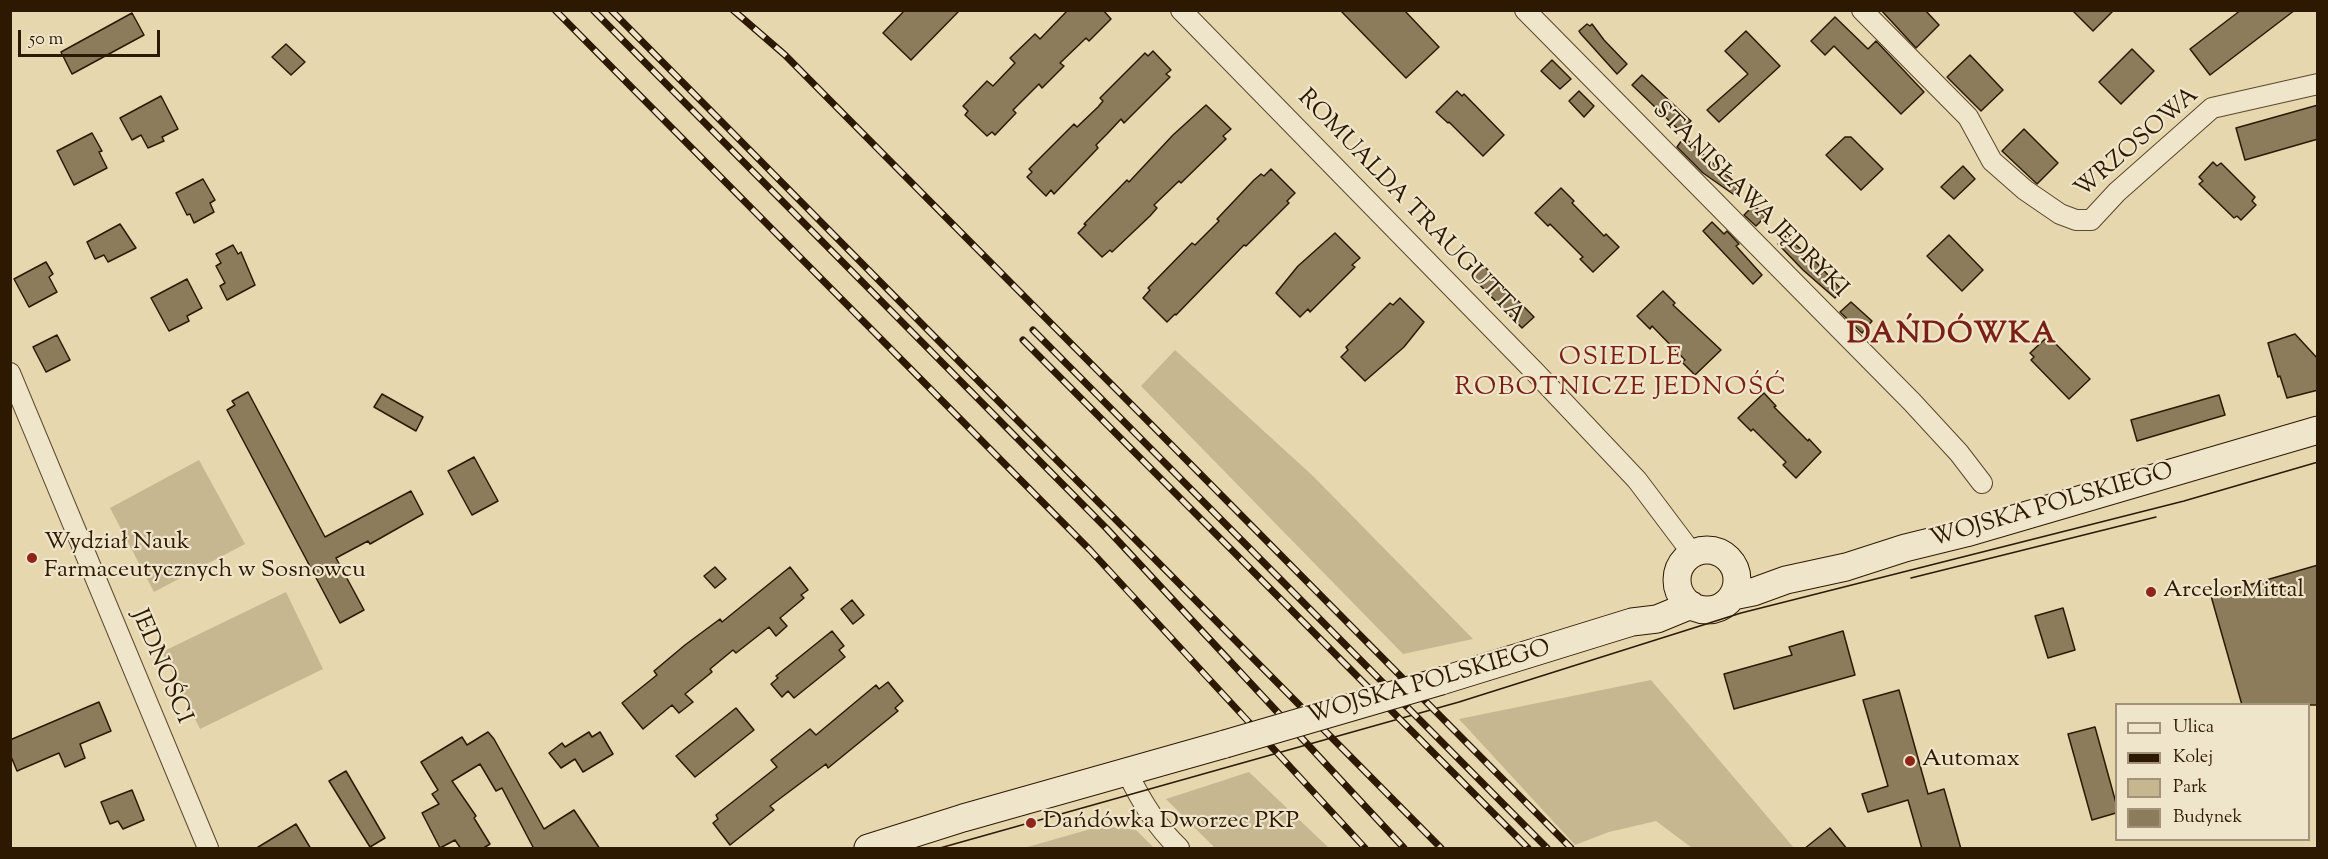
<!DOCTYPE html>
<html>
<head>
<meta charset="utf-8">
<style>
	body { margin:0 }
	#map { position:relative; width:2328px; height:859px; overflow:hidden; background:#e6d7ae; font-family:"Sorts Mill Goudy",serif }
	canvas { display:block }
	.frame { position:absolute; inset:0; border:12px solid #2d1902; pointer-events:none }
	.legend { position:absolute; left:2115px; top:703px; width:195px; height:138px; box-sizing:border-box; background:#efe5ca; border:2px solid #a1937a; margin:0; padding:8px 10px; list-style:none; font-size:18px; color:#2d1902 }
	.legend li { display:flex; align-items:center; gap:12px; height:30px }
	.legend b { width:30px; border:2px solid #a1937a }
	.scale { position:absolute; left:18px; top:30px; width:142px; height:27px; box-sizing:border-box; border:3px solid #2d1902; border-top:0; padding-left:8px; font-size:18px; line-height:21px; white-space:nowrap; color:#2d1902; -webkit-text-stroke:4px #efe5ca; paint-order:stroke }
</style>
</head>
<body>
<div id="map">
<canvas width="2328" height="859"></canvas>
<div class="frame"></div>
<ul class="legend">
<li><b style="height:8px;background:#efe5ca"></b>Ulica</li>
<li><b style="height:8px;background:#2d1902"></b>Kolej</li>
<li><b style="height:16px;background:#c7b791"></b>Park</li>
<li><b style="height:16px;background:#8d7c5b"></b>Budynek</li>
</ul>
<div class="scale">50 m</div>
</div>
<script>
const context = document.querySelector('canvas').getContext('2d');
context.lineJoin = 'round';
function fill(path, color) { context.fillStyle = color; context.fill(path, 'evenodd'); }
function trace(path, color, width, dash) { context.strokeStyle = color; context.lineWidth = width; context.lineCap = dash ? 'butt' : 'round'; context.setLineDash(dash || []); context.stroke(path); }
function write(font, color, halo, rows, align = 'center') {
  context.font = font + ' "Sorts Mill Goudy",serif'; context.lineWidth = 4.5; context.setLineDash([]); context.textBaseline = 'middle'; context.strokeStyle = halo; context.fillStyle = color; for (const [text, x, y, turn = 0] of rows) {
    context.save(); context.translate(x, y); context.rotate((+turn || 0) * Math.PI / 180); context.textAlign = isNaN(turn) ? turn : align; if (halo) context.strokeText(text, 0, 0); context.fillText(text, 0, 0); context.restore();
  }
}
const green = new Path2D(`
	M1175 350 1313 476 1473 639 1403 654 1141 386Z
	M199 460 245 544 154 592 110 508Z
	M286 592 323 669 200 729 162 652Z
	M1651 680 1794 848H1692L1656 821 1609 832 1575 845 1459 719Z
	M1249 772 1329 848H1215L1166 799Z
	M1101 826 1136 830 1154 848H1024Z`);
const building = new Path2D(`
	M905 10H960L911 60 883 33Z
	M1068 10H1103L1111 19 1089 41 1086 38 1060 63 1064 66 1042 88 1039 84 1013 110 1016 113 995 135 992 132 987 136 965 115 968 111 963 106 987 81 993 86 1015 63 1010 58 1035 34 1040 39Z
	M1340 10H1404L1439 47 1406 78Z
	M1881 10H1925L1939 25 1916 48Z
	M2072 10H2114L2093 31Z
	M2241 10H2295L2210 75 2190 49Z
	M132 13 144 35 72 74 61 52Z
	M1835 17 1868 49 1876 41 1924 92 1901 114 1834 46 1825 55 1811 41Z
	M1587 24 1590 26 1592 24 1604 40 1627 64 1617 74 1581 34 1579 31Z
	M1746 31 1780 66 1719 122 1707 110 1748 74 1725 51Z
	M286 44 305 62 291 75 272 57Z
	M2132 49 2154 71 2121 104 2099 82Z
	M1153 51 1171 70 1166 74 1170 77 1124 123 1121 119 1107 134 1096 145 1098 148 1054 194 1051 190 1046 196 1027 177 1032 172 1029 169 1074 124 1077 127 1098 107 1103 101 1100 98 1145 53 1148 56Z
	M1970 55 2003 90 1981 111 1947 77Z
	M1552 60 1571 79 1560 89 1541 71Z
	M1642 75 1691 121 1680 131 1632 85Z
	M1457 91 1462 96 1464 94 1504 135 1483 156 1449 122 1448 123 1436 112Z
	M1579 91 1594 106 1584 117 1569 101Z
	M161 96 178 129 162 137 164 141 148 148 141 135 132 140 120 118Z
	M1206 105 1231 129 1223 136 1226 139 1181 183 1179 181 1154 205 1157 208 1150 216 1112 252 1110 250 1102 257 1078 233 1086 225 1084 224 1127 180 1129 182 1173 135Z
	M2318 105V139L2245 160 2236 128Z
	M2024 129 2058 163 2037 184 2002 151Z
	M92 133 102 151 99 152 107 168 74 185 57 151Z
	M1684 137 1739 186 1733 194 1703 173 1677 147Z
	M1845 137H1851L1883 169 1861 190 1826 155Z
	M2213 162 2217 166 2221 163 2255 197 2252 201 2256 205 2241 220 2237 216 2234 218 2199 184 2203 181 2199 177Z
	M1963 166 1975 179 1954 199 1941 187Z
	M1271 169 1295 193 1287 201 1289 203 1246 246 1244 245 1176 315 1175 314 1167 322 1143 298 1150 290 1148 288 1192 243 1195 245 1219 221 1217 219 1254 180 1261 174 1264 176Z
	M203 179 215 200 210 203 214 212 194 223 190 214 187 215 176 193Z
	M1561 188 1574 201 1572 203 1604 236 1606 234 1619 247 1593 272 1580 259 1583 257 1550 224 1548 226 1535 213Z
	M1754 205 1765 217 1756 226 1744 215Z
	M1712 222 1724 234 1727 231 1739 244 1736 246 1762 275 1753 284 1703 231Z
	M120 224 136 248 108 262 104 255 95 259 87 242Z
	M1335 233 1360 258 1352 265 1355 267 1310 312 1308 309 1300 317 1276 293 1298 266Z
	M1949 235 1983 270 1962 291 1927 256Z
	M1786 236 1816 262 1842 290 1835 298 1803 270 1778 244Z
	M233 245 238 254 241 252 255 285 227 300 220 286 225 283 216 266 221 263 216 254Z
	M46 262 53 274 49 277 57 292 29 307 14 279Z
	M1483 265 1534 317 1522 328 1472 277Z
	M187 279 202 308 187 316 189 321 169 331 151 298Z
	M1663 291 1675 303 1673 305 1721 350 1695 375 1682 362 1685 360 1652 326 1650 329 1637 316Z
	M1400 298 1424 322 1404 347 1365 381 1341 357 1348 350 1346 347 1390 303 1393 305Z
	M1851 302 1872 321 1862 333 1840 312Z
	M2295 334 2318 359V390L2287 398 2280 376 2278 377 2268 343Z
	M57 335 70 360 46 372 33 347Z
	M2045 339 2049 343 2052 340 2090 379 2069 399 2031 360 2034 357 2030 353Z
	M248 392 325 537 411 491 423 514 370 544 368 541 336 558 364 610 340 623 227 410 235 405 232 401Z
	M1764 393 1776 406 1774 407 1808 441 1809 439 1821 452 1796 478 1783 465 1786 462 1753 429 1751 431 1738 418Z
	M382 394 423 417 416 431 374 407Z
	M2219 395 2225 415 2137 441 2131 420Z
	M474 457 498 501 472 515 448 471Z
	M2318 565V705H2242L2211 596Z
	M715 567 726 579 715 588 704 576Z
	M790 567 808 590 801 595 804 598 780 618 787 626 776 636 769 627 736 653 733 650 710 669 712 672 685 694 693 702 679 713 672 705 643 729 622 703 657 675 654 671 685 645 720 619 722 622Z
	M852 600 864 615 853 624 841 609Z
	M2063 608 2075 650 2048 658 2035 616Z
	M832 631 844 646 839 650 845 657 794 698 788 691 782 697 771 684 778 678 776 676Z
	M1843 631 1855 675 1734 709 1724 674 1792 655 1789 647Z
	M888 682 903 701 895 708 898 711 828 768 826 764 770 806 774 810 730 845 713 823 718 819 716 815 777 767 771 760 810 729 816 735 876 685 879 689Z
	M1899 690 1928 794 1944 789 1961 849H1922L1908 800 1868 812 1862 794 1888 786 1863 700Z
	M99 702 111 731 80 744 85 758 65 767 59 753 17 771 10 754V740Z
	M736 708 754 730 695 777 676 756Z
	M2095 727 2116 803V813L2092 820 2068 734Z
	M488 732 494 739 544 829 574 810 600 849H534L502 788 496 791 480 764 452 781 476 816 474 818 490 844 482 849H461L455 840 440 848 422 813 439 804 432 794 438 790 421 762 462 737 467 745Z
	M589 732 592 737 600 732 613 754 583 772 575 759 561 768 549 753 562 743 565 747Z
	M346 771 385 838 370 847 329 781Z
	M132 790 144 820 123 829 118 821 110 824 101 802Z
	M296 824 311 849H255Z
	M1830 828 1847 849H1804Z`);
const street = new Path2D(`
	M1181 10 1535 372 1637 480 1692 553
	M1525 10 1912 402 1959 453 1982 483
	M1862 10 1968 117 1992 161 2025 190 2060 214 2076 220H2091L2117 192 2212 108 2318 84
	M10 373 208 848
	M1127 772C1141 801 1156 826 1179 848`);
const secondary = new Path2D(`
	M1677 580a30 30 0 1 1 60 0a30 30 0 1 1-60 0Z
	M1733 596 1753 592 1786 580 1846 567 1905 548 1966 533 2318 430
	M1441 681 1632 622 1657 619 1691 605
	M868 848 963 818 1225 744`);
const tram = new Path2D(`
	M1911 578 2156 517
	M940 848 1459 702 1741 613 2184 501 2318 462`);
const rail = new Path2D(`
	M555 10 1090 550 1365 848
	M593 10 1107 529 1404 848
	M611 10 1441 848
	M733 10 785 55 1571 848
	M1033 330 1547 848
	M1023 340 1528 848`);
const secondaryBridge = new Path2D(`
	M1225 744 1441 681`);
const markers = [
	[32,558,6,"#8f2418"],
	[2151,592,6,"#8f2418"],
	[1910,761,6,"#8f2418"],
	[1031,823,6,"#8f2418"]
];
const streetNames = [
	["WRZOSOWA",2138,144,-41],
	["STANISŁAWA JĘDRYKI",1749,201,45],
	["ROMUALDA TRAUGUTTA",1410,208,46],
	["WOJSKA POLSKIEGO",2052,507,-16],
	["JEDNOŚCI",160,667,67],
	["WOJSKA POLSKIEGO",1429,684,-16]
];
const poiNames = [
	["Wydział Nauk",44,544],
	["Farmaceutycznych w Sosnowcu",44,572],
	["ArcelorMittal",2163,592],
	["Automax",1922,761],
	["Dańdówka Dworzec PKP",1043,823]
];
const neighbourhoodNames = [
	["OSIEDLE",1621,360],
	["ROBOTNICZE JEDNOŚĆ",1621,390]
];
const districtNames = [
	["DAŃDÓWKA",1952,337]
];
fill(green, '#c7b791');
fill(building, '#8d7c5b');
trace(building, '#2d1902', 1.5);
trace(street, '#5b482d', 22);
trace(secondary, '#2d1902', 29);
trace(street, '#efe5ca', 20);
trace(secondary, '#efe5ca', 27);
trace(tram, '#2d1902', 1.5);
trace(rail, '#2d1902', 7);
trace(rail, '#efe5ca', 4.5, [14]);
trace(secondaryBridge, '#2d1902', 29, []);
trace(secondaryBridge, '#efe5ca', 27);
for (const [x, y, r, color] of markers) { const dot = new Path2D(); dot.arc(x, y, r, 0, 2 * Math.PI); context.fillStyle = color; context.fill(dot); trace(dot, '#efe5ca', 2); }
write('24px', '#2d1902', '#efe5ca', streetNames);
write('24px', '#2d1902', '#efe5ca', poiNames, 'left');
context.letterSpacing = '1.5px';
write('26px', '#7a1f14', '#efe5ca', neighbourhoodNames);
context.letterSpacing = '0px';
context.letterSpacing = '1.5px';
write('bold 30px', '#7a1f14', '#efe5ca', districtNames);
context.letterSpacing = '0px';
</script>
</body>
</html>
